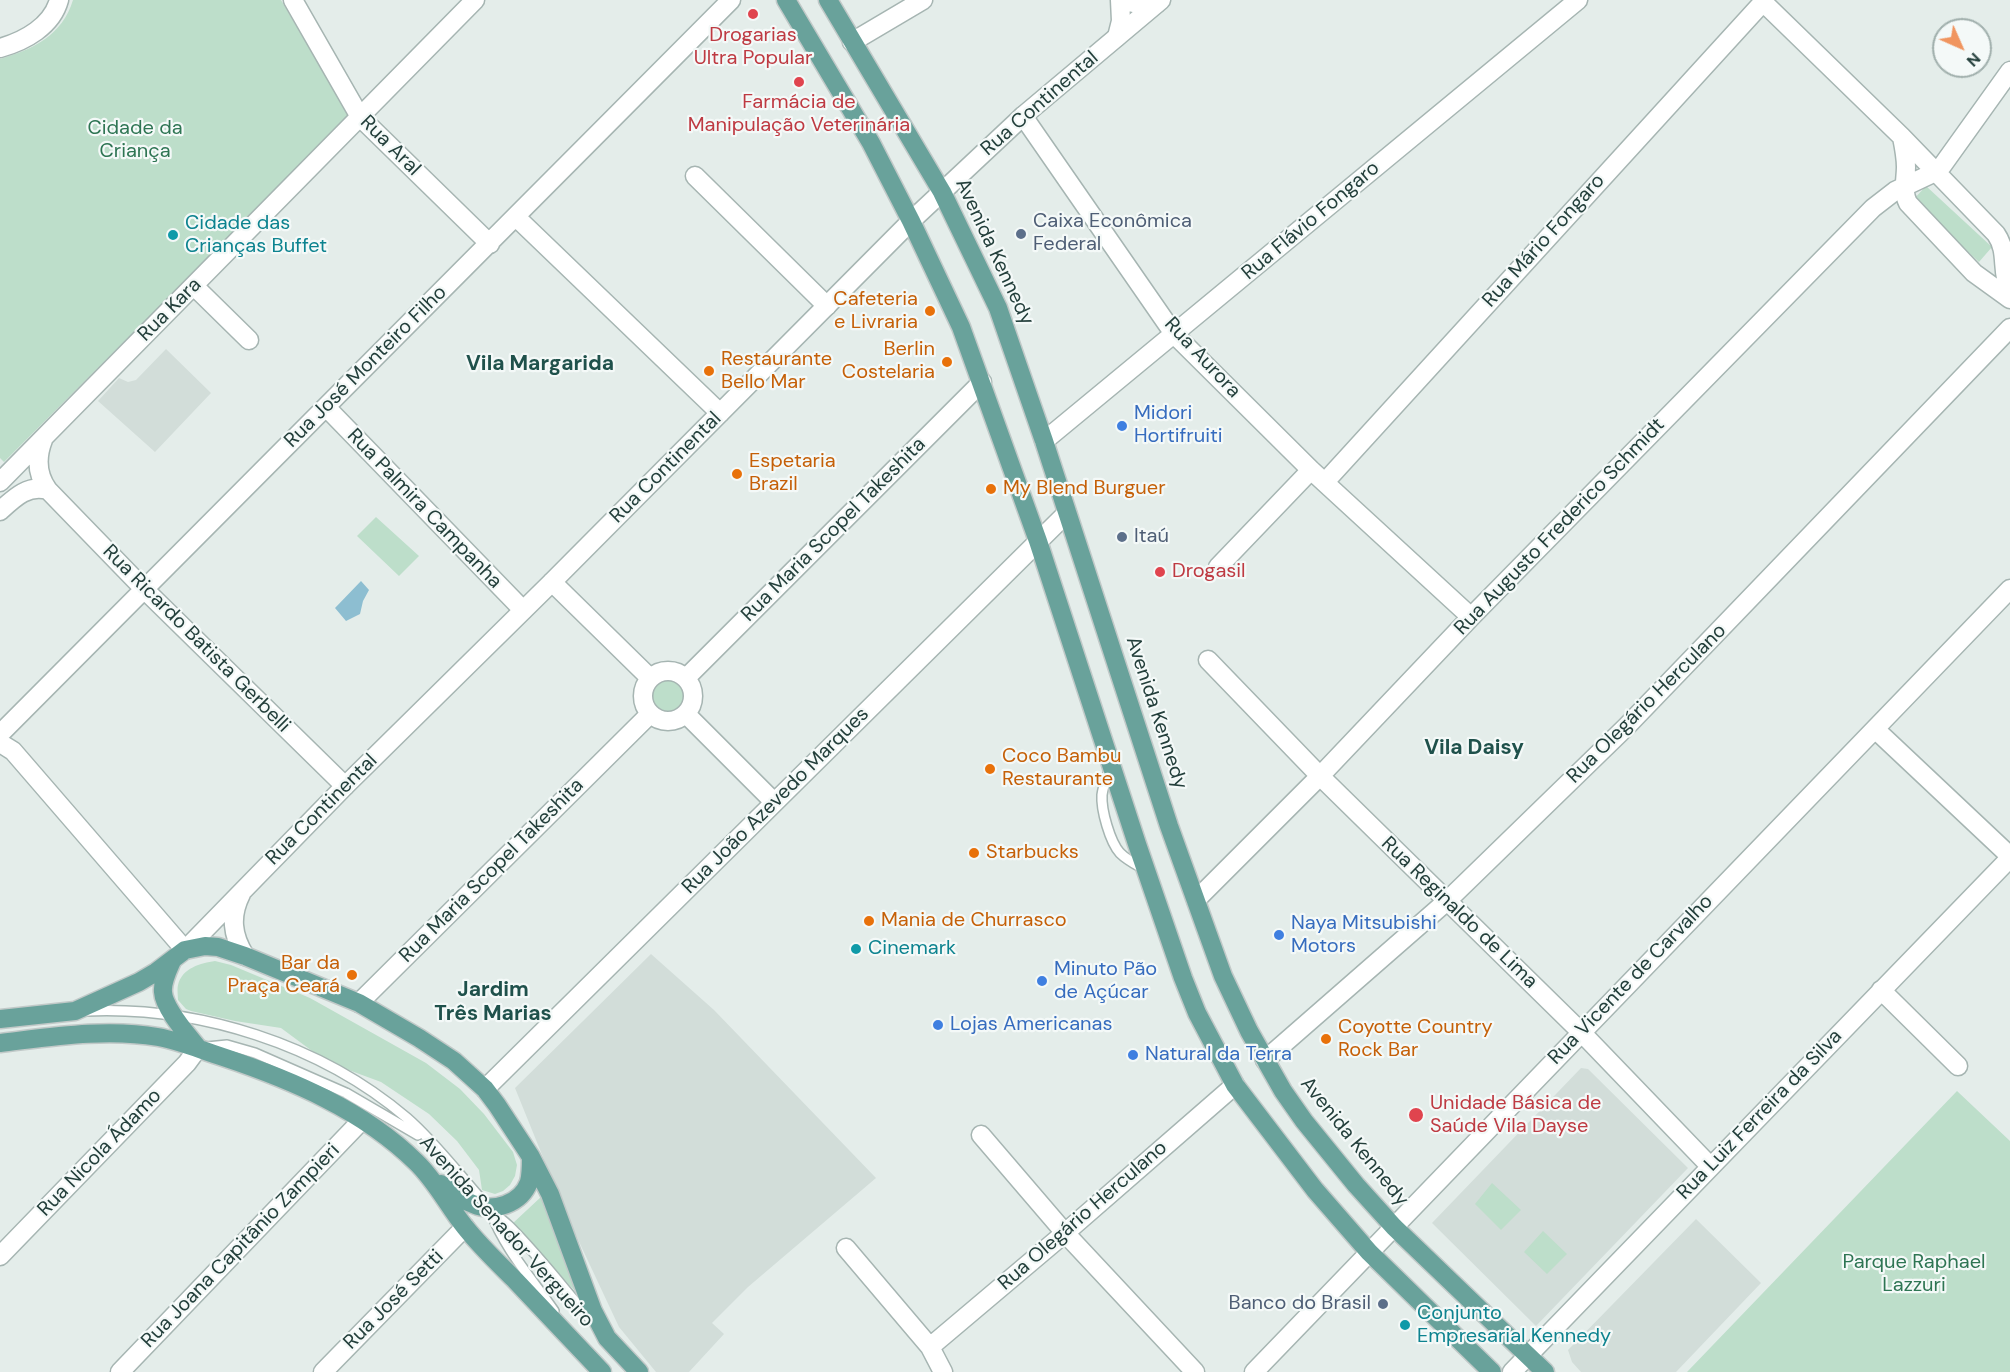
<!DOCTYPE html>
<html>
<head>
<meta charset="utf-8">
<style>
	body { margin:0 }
	#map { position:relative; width:2010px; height:1372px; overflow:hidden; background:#e4edea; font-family:"DM Sans",sans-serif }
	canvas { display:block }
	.north { position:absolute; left:1932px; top:18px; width:60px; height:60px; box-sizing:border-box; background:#f4f9f8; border:2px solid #a0afac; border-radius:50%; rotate:135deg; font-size:16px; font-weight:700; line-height:24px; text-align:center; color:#233f3b }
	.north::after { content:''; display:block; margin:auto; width:21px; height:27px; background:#f0955f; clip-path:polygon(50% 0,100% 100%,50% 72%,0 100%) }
</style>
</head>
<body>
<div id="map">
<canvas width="2010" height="1372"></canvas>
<div class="north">N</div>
</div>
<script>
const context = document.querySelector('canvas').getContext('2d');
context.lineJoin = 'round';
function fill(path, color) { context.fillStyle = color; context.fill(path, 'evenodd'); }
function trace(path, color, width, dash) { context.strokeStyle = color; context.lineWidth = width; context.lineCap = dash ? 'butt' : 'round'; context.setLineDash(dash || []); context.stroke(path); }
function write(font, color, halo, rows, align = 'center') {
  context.font = font + ' "DM Sans",sans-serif'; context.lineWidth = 4.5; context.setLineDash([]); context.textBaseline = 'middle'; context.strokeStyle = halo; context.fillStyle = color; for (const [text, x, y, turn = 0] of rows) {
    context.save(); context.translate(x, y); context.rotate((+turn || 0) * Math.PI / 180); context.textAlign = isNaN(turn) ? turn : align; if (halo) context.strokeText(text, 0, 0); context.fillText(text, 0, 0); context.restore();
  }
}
const built = new Path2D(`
	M166 349 211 393 155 452 98 401 119 378 128 382 136 380Z
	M651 954 714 1010 876 1178 748 1287 712 1323 724 1334 689 1372H656L619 1327 566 1214 515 1088Z
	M1581 1068 1588 1069 1688 1168 1536 1326 1432 1223Z
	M1696 1219 1761 1283 1676 1372H1581L1572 1362 1568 1350Z`);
const green = new Path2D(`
	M73 0H281L349 116 4 462 0 458V59C33 49 62 36 73 0Z
	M1926 186 1992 247 1979 262 1913 200Z
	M376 517 419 556 399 576 357 536Z
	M649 696a19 19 0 1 1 38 0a19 19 0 1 1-38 0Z
	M215 961 231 965 310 998 426 1063 460 1089 484 1114 513 1152 517 1165 515 1176 510 1185 503 1191 495 1194 482 1190 479 1170 457 1141 429 1114 381 1082 327 1062 281 1028 235 1021 191 1011 186 1009 178 1000C178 996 177 989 178 985 182 968 201 963 215 961Z
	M1957 1091 2010 1141V1372H1687Z
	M1492 1183 1521 1210 1501 1230 1475 1204Z
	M542 1196 578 1294 512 1224Z
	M1543 1231 1567 1254 1547 1274 1524 1252Z`);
const water = new Path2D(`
	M361 581 369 590 363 601 360 614 346 621 335 608Z`);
const service = new Path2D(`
	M1110 768C1107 777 1103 786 1102 795 1101 810 1110 842 1120 853 1127 860 1135 864 1144 869
	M86 1011C199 1006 320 1044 407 1118 438 1145 462 1179 490 1209 496 1216 504 1221 510 1227 539 1256 564 1289 591 1320
	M207 1047 227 1045 255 1053 346 1093 418 1135
	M491 1212C504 1248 532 1279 554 1311`);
const minor = new Path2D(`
	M293 0 360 117 490 244
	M1120 0 1138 4H1156
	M1763 2 1902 137 1996 234C2009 253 2000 270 2010 291
	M1117 37 1121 21 1120 0
	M852 42 923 0
	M0 48C25 41 52 26 59 0
	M1023 116 1174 334 1311 470 1471 617
	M1902 137C1904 147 1906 157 1906 167 1906 180 1902 191 1908 203L1974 273 2010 299
	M695 176 827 306
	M516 217 720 413
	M194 286 249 340
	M326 407 523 610
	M43 440C36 458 37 475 48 490L144 589 345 786
	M1044 441 1578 0
	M0 482 475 0
	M1325 482 1765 0
	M0 511C14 498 28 484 48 490
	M1218 567 1311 470
	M552 582 650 678
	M1208 660 1320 776 1581 1032 1710 1166
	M643 696a25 25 0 1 1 50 0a25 25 0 1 1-50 0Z
	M686 678 982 382
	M686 714 774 802
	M1875 729 2010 856
	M0 734 731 0
	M0 743 13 751 185 950
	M1196 900 1320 776 1471 617 1873 208 1895 191 1931 174 1942 166 2010 71
	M1881 990 1958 1066
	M359 1003 650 714
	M1265 1060 1447 901 1626 727 2010 328
	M485 1089 1067 513
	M981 1135 1065 1233 1195 1372
	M846 1248 930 1347 943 1372
	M0 1256 187 1063 198 1048
	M930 1347 1065 1233 1235 1085
	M120 1372 362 1120
	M323 1372 465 1227
	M1254 1372 2010 589
	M1512 1372 2010 858`);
const tertiary = new Path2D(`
	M241 894C230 916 232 935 245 956
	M185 950 345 786 552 582 911 221 1023 116 1161 0`);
const primary = new Path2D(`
	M786 0 871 143 911 221 961 327 1038 541 1137 844 1183 978 1197 1013 1235 1085 1315 1190 1369 1252 1492 1372
	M828 0 942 192 998 308 1044 441 1169 826 1223 976 1249 1031 1283 1091 1304 1121 1356 1185 1394 1227 1545 1372
	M172 961C168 970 162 982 163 992 164 1009 188 1035 198 1048
	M0 1019 75 1011 139 982 156 972 185 950 205 946 218 947 245 956 359 1003 419 1038 454 1061 485 1089 497 1105 531 1157 550 1194 593 1311 607 1338 639 1372
	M0 1043C51 1037 106 1028 158 1037 180 1041 201 1050 223 1057 292 1080 363 1110 416 1162 436 1181 448 1206 465 1227 480 1246 498 1263 515 1280 544 1311 573 1341 602 1372
	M441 1184C451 1191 461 1200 473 1204 493 1213 521 1204 529 1182 531 1174 531 1166 531 1158`);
const markers = [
	[753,14,6,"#e0444e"],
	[799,82,6,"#e0444e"],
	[1021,234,6,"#5c6f8a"],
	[173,235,6,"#0f9aa8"],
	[930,311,6,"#e8710a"],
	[947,362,6,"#e8710a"],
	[709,371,6,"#e8710a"],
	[1122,426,6,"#3f7fe0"],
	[737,474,6,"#e8710a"],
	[991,489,6,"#e8710a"],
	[1122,537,6,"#5c6f8a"],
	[1160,572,6,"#e0444e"],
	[990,769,6,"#e8710a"],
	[974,853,6,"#e8710a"],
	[869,921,6,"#e8710a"],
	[1279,935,6,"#3f7fe0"],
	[856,949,6,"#0f9aa8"],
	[352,975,6,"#e8710a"],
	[1042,981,6,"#3f7fe0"],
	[938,1025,6,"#3f7fe0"],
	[1326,1039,6,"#e8710a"],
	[1133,1055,6,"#3f7fe0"],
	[1416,1115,8,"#e0444e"],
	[1383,1304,6,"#5c6f8a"],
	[1405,1325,6,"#0f9aa8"]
];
const healthNames = [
	["Drogarias",753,36],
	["Ultra Popular",753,59],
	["Farmácia de",799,103],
	["Manipulação Veterinária",799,126],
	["Drogasil",1172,572,"left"],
	["Unidade Básica de",1430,1104,"left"],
	["Saúde Vila Dayse",1430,1127,"left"]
];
const streetNames = [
	["Rua Continental",1040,104,-41],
	["Rua Aral",390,146,45],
	["Rua Flávio Fongaro",1311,221,-40],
	["Rua Mário Fongaro",1544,241,-48],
	["Avenida Kennedy",994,252,65],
	["Rua Kara",170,310,-45],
	["Rua Aurora",1202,358,47],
	["Rua José Monteiro Filho",366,367,-45],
	["Rua Continental",666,468,-45],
	["Rua Palmira Campanha",424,509,46],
	["Rua Augusto Frederico Schmidt",1560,527,-46],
	["Rua Maria Scopel Takeshita",834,530,-45],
	["Rua Ricardo Batista Gerbelli",196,639,45],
	["Rua Olegário Herculano",1647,704,-45],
	["Avenida Kennedy",1156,713,72],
	["Rua João Azevedo Marques",776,801,-45],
	["Rua Continental",322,810,-45],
	["Rua Maria Scopel Takeshita",492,871,-45],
	["Rua Reginaldo de Lima",1459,913,44],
	["Rua Vicente de Carvalho",1631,980,-46],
	["Rua Luiz Ferreira da Silva",1760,1115,-46],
	["Avenida Kennedy",1354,1142,51],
	["Rua Nicola Ádamo",100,1153,-46],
	["Rua Olegário Herculano",1083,1216,-41],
	["Avenida Senador Vergueiro",506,1232,48],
	["Rua Joana Capitânio Zampieri",241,1246,-46],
	["Rua José Setti",394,1300,-45]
];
const parkNames = [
	["Cidade da",135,129],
	["Criança",135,152],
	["Parque Raphael",1914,1263],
	["Lazzuri",1914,1286]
];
const serviceNames = [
	["Caixa Econômica",1033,222],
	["Federal",1033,245],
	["Itaú",1134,537],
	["Banco do Brasil",1371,1304,"right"]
];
const cultureNames = [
	["Cidade das",185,224],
	["Crianças Buffet",185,247],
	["Cinemark",868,949],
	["Conjunto",1417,1314],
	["Empresarial Kennedy",1417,1337]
];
const foodNames = [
	["Cafeteria",918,300,"right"],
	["e Livraria",918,323,"right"],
	["Berlin",935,350,"right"],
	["Costelaria",935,373,"right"],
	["Restaurante",721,360],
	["Bello Mar",721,383],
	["Espetaria",749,462],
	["Brazil",749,485],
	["My Blend Burguer",1003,489],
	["Coco Bambu",1002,757],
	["Restaurante",1002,780],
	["Starbucks",986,853],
	["Mania de Churrasco",881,921],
	["Bar da",340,964,"right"],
	["Praça Ceará",340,987,"right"],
	["Coyotte Country",1338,1028],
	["Rock Bar",1338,1051]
];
const shopNames = [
	["Midori",1134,414],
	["Hortifruiti",1134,437],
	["Naya Mitsubishi",1291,924],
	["Motors",1291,947],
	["Minuto Pão",1054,970],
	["de Açúcar",1054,993],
	["Lojas Americanas",950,1025],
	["Natural da Terra",1145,1055]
];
const neighbourhoodNames = [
	["Vila Margarida",540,364],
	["Vila Daisy",1474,748],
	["Jardim",493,990],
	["Três Marias",493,1014]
];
fill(built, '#d2ddd9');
fill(green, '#bddeca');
fill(water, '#8dbed1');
trace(service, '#a6b5b2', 12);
trace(minor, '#a6b5b2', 21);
trace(tertiary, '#a6b5b2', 21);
trace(primary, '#c1c9c8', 21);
trace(service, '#fff', 9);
trace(minor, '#fff', 18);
trace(tertiary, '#fff', 18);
trace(primary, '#69a29b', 18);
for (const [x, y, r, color] of markers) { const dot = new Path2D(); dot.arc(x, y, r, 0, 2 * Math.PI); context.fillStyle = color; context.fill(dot); trace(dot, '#f4f9f8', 2); }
write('20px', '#be3a42', '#f4f9f8', healthNames);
write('20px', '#233f3b', '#f4f9f8', streetNames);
write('20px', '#2e7553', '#f4f9f8', parkNames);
write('20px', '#4e5e75', '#f4f9f8', serviceNames, 'left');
write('20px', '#0d838f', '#f4f9f8', cultureNames, 'left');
write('20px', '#c56008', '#f4f9f8', foodNames, 'left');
write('20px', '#366cbe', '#f4f9f8', shopNames, 'left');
write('bold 21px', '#1f514b', '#f4f9f8', neighbourhoodNames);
</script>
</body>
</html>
